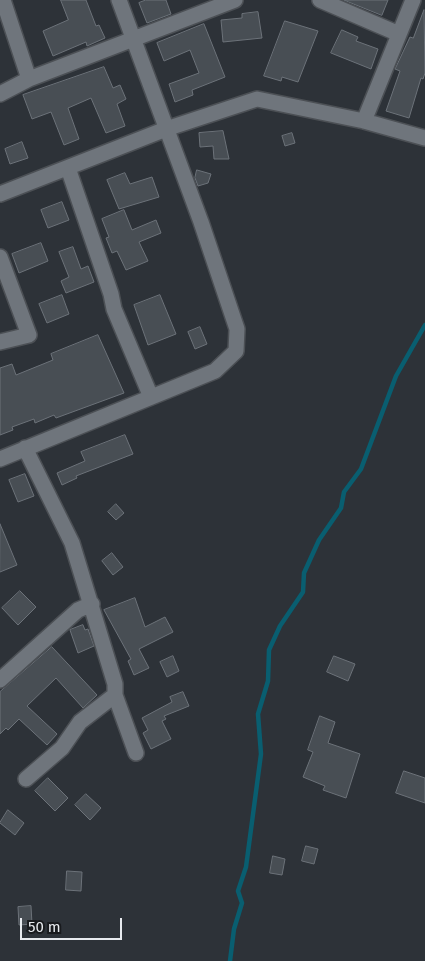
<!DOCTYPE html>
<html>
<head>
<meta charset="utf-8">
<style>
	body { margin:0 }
	#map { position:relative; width:425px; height:961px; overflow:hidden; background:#2d3238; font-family:"Fira Sans",sans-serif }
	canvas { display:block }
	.scale { position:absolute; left:20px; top:918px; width:102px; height:22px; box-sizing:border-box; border:2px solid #e7eaee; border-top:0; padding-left:6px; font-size:15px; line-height:18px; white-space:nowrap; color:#e7eaee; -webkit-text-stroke:4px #181a1d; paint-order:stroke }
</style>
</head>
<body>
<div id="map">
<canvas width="425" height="961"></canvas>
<div class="scale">50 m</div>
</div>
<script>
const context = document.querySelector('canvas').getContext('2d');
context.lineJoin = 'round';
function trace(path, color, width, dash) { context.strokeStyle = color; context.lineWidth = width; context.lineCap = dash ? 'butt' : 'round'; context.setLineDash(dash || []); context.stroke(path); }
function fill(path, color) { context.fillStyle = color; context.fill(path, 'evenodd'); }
const stream = new Path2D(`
	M230 961 234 929 242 903 238 891 246 867 261 754 258 714 268 681 269 650 280 626 303 592 304 573 319 540 341 508 344 492 361 469 396 376 425 325`);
const building = new Path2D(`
	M61 0H86L96 26 99 25 105 38 87 46 86 42 53 56 43 31 68 20Z
	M146 0H166L171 14 147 23 139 3Z
	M344 0H388L382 15Z
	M424 10 425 73 423 79 421 78 409 118 386 111 400 71 395 69 410 37 413 38Z
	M258 12 262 38 223 42 221 20 242 18V14Z
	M285 21 318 31 298 82 282 77 281 81 264 76Z
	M204 24 225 77 192 90 193 95 175 102 169 84 199 73 190 50 164 61 157 43Z
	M342 30 358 37 356 41 378 49 371 69 331 53Z
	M104 67 113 88 120 85 126 99 117 104 125 126 106 133 91 98 68 108 79 139 64 145 51 112 32 119 23 95Z
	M223 131 229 159H214L213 146 200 147 199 133Z
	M292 133 295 143 285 146 282 136Z
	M22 142 28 158 10 164 5 149Z
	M197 170 211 174 208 183 198 186 195 178Z
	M125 173 130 184 152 177 159 197 119 209 107 180Z
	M62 202 69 220 48 228 41 210Z
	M124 210 132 230 156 220 161 233 139 242 148 261 126 270 117 251 112 253 106 238 109 237 102 219Z
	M41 243 48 261 19 273 12 254Z
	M73 247 81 269 88 266 94 282 66 293 61 281 69 277 59 252Z
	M62 295 69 314 47 323 39 304Z
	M160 295 176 334 148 345 134 305Z
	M200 327 207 344 195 349 188 332Z
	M98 335 124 393 56 418 54 415 35 423 34 419 12 427 13 430 0 435V368L12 364 16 375 53 360 51 354Z
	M125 435 133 454 76 476 77 478 62 485 57 473 85 461 81 452Z
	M25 474 34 496 18 502 9 480Z
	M116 504 124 513 116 520 108 512Z
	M0 524 17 565 0 572Z
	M112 553 123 567 113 575 102 561Z
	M20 591 36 607 18 625 2 608Z
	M135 598 145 627 165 617 173 632 139 649 149 668 134 675 128 661 131 659 104 610Z
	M83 625 85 630 88 629 94 646 78 653 70 630Z
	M52 647 97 695 83 708 56 678 27 706 57 734 47 745 19 719 8 730 6 728 0 734V692Z
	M173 656 179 671 167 677 160 662Z
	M334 656 355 664 348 681 327 672Z
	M183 692 189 706 164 716 166 719 162 721 171 739 151 749 143 733 148 730 142 718 172 702 170 697Z
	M320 716 335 722 328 743 360 754 346 798 323 790 325 786 303 777 313 752 308 750Z
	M404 771 425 778V803L396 793Z
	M48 778 68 798 55 811 35 791Z
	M86 794 101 808 90 820 75 805Z
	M8 810 24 823 15 835 0 823Z
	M306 846 318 849 314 864 302 861Z
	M273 856 285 859 282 875 270 873Z
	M67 871 82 872 81 891 66 890Z
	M31 906 32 924 19 925 18 907Z`);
const street = new Path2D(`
	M3 0 29 79
	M320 0 399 34
	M0 94 29 79 235 0
	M364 121 413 0
	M68 168 111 294 114 309 151 397
	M0 194 166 129 257 99 364 121 425 138
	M0 257 29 335 0 342
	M25 448 72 543 115 684V695L136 753
	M0 459 215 371 236 351 237 329 201 222 119 0
	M0 680 78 610 92 604
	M26 779 62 748 80 722 115 695`);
trace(stream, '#095e70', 4.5);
fill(building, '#484e54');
trace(building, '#6c7279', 1);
trace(street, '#4c5055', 18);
trace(street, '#6f757c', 15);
</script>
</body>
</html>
